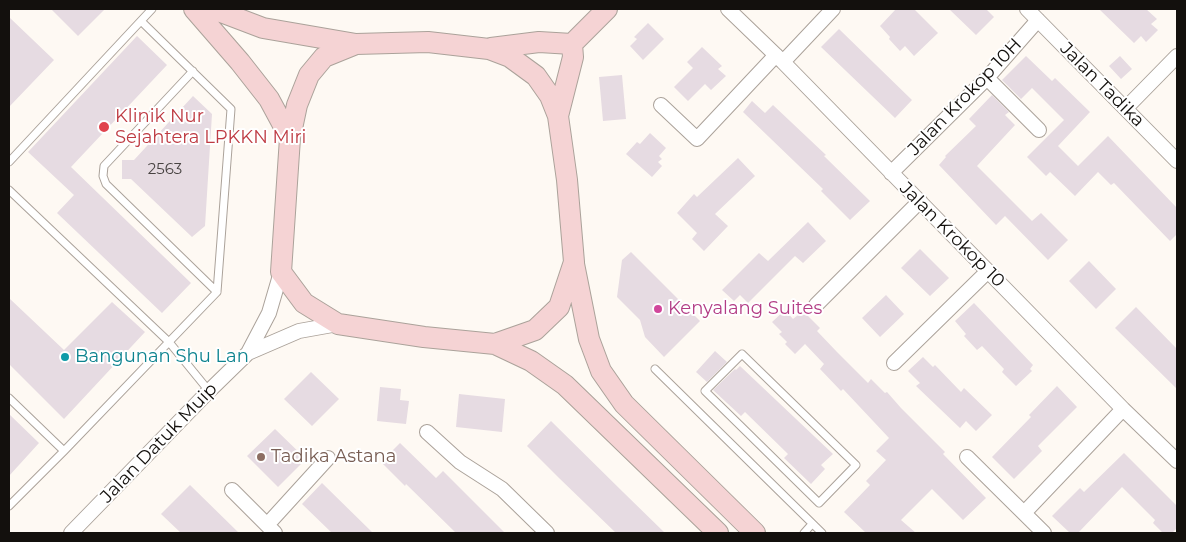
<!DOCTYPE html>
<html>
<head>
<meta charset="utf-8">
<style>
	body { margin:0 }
	#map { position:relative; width:1186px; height:542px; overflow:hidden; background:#fef9f3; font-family:Montserrat,sans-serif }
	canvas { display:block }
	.frame { position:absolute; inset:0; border:10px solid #13100d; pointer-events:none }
</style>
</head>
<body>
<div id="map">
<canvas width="1186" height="542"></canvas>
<div class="frame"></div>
</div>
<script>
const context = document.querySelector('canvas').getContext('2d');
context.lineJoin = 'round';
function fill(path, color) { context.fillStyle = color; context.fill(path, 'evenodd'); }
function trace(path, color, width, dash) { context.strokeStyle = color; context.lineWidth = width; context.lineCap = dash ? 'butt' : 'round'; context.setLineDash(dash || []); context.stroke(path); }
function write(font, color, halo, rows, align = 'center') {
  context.font = font + ' Montserrat,sans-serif'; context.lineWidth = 4; context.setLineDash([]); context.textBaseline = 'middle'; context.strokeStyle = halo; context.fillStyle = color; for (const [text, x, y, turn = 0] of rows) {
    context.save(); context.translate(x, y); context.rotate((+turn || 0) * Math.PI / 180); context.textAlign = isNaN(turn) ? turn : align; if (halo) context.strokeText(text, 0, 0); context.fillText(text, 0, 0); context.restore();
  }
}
const building = new Path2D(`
	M51 9H105L78 36Z
	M896 9H914L938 33 914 56 905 46 900 51 889 39 890 37 880 26Z
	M949 9H986L994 17 976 35Z
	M1099 9H1146L1157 19 1151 24 1158 30 1146 42 1141 36 1134 43Z
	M9 17 54 60 9 107Z
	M648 23 664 39 643 60 630 46 637 39 634 37Z
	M839 29 912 100 895 118 821 47Z
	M137 36 167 65 71 167 191 283 162 313 57 213 74 195 28 152Z
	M702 47 722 66 718 69 726 76 711 90 705 84 688 101 674 87 693 68 687 62Z
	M1026 56 1052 81 1055 78 1090 112 1058 146 1078 166 1108 136 1177 208V234L1170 241 1114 183 1111 185 1098 172 1075 196 1050 172 1046 176 1027 157 1064 120 1032 88 1021 99 1002 80Z
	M1120 56 1132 69 1121 79 1109 66Z
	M622 75 626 119 603 121 599 77Z
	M992 95 1009 112 1005 115 1015 125 977 166 1032 221 1041 213 1068 240 1048 260 1005 216 996 225 939 165 946 157 945 156 976 126 969 119Z
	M193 96 212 114 205 226 192 237 131 179H122V160H134Z
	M752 101 765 113 773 105 826 155 824 156 870 201 850 220 821 191 823 189 743 112Z
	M650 133 666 148 659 156 662 159 658 162 662 166 652 177 626 154 637 142 640 144Z
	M738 158 755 176 715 214 728 226 704 251 692 239 697 233 677 213 694 194 697 197Z
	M808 222 826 241 803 263 795 256 748 303 740 295 734 301 722 290 759 253 768 261Z
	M920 249 949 278 930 296 901 268Z
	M631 252 700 321 664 357 645 337 640 320 617 297 622 260Z
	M1089 261 1116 289 1096 309 1069 281Z
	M886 295 904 314 880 337 862 318Z
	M9 298 64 350 112 302 145 332 64 419 9 364Z
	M974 303 1033 365 1030 369 1032 371 1016 386 1002 372 1004 369 982 346 977 350 964 336 966 334 955 321Z
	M1136 307 1177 349V389L1115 328Z
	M785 310 793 319 803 311 820 328 817 331 837 352 868 383 871 379 885 393 887 392 901 408 945 452 943 454 986 498 963 520 932 489 901 520 916 533H866L844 512 870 485 866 481 886 460 876 451 889 438 843 389 841 391 820 369 824 364 805 344 795 354 785 344 787 342 779 334 782 332 772 322Z
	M715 351 727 362 707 382 696 372Z
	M923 357 933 367 935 365 961 392 964 388 992 415 976 431 966 421 960 428 916 386 920 383 908 371Z
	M740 366 833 454 821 465 825 469 811 484 784 458 788 454 745 412 741 416 713 390 735 369 736 370Z
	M311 372 339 399 312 426 284 399Z
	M1057 386 1077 407 1038 446 1042 451 1014 479 992 457 1031 417 1029 415Z
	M380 387 401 389 400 400 409 401 406 424 377 421Z
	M459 394 505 399 502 432 456 427Z
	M9 414 39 443 9 476Z
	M551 421 623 492 665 533H616L559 478 527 446Z
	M275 429 306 459 278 487 247 456Z
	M400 443 436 478 443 471 505 533H456L406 484 405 486 381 462Z
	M1124 453 1177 506V528L1172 533H1163L1153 523 1155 520 1122 487 1078 533H1070L1052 516 1080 488 1084 492Z
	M322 483 373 533H332L302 504Z
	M190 485 239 533H181L161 514Z`);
const lane = new Path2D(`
	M193 71 104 166 103 176 106 184 217 292
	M9 162 152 9
	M9 190 169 342 209 391
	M742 354 856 465 819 503 705 391Z
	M655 369 822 533
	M9 398 64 451
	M9 506 64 451 217 292 231 109 141 21
	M804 533 812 524`);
const street = new Path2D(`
	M728 9 783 62 1123 409 1177 461
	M1027 9 1177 161
	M783 62 833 9
	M987 78 1039 130
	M661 105 697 139 776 55
	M1126 108 1177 56
	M891 173 987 78 1038 20
	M816 305 920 201
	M248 353 299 331 338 324
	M894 363 988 271
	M427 432 460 462 502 489 547 533
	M967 457 1044 533
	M232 490 275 533
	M1025 512 1123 409
	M267 525 328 458
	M71 533 209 391 248 353 269 313 281 272`);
const secondary = new Path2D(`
	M194 9 240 62 269 99 290 138
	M213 9 263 28 356 44
	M428 42 489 49 510 57 536 76 550 96 558 116 567 180 574 262 559 307 535 330 495 344 424 337 338 324 304 303 281 272 290 138 297 105 309 75 324 57 356 44Z
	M572 44 607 9
	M491 48 539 42 572 44
	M558 116 573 57 572 44
	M574 264 589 339 601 371 624 404 755 533
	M495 344 531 361 565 385 718 533`);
const markers = [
	[104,127,6,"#e0444e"],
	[658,309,5,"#d1479c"],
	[65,357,5,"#0f9aa8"],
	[261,457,5,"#8d6e63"]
];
const numberNames = [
	["2563",165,170]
];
const streetNames = [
	["Jalan Tadika",1102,85,45],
	["Jalan Krokop 10H",965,97,-46],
	["Jalan Krokop 10",952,235,45],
	["Jalan Datuk Muip",159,443,-46]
];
const healthNames = [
	["Klinik Nur",115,117],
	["Sejahtera LPKKN Miri",115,138]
];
const hotelNames = [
	["Kenyalang Suites",668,309]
];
const cultureNames = [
	["Bangunan Shu Lan",75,357]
];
const educationNames = [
	["Tadika Astana",271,457]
];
fill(building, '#e6dbe2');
trace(lane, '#aba29a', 9);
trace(street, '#aba29a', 16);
trace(secondary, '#aba29a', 22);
trace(lane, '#fff', 7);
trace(street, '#fff', 14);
trace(secondary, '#f5d3d4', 20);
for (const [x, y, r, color] of markers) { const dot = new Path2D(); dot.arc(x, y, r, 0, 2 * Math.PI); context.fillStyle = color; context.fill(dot); trace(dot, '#fff', 2); }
write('15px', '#484342', null, numberNames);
write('18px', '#13100d', '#fff', streetNames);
write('18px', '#be3a42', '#fff', healthNames, 'left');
write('18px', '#b23c85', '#fff', hotelNames, 'left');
write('18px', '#0d838f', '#fff', cultureNames, 'left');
write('18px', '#785e54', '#fff', educationNames, 'left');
</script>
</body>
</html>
